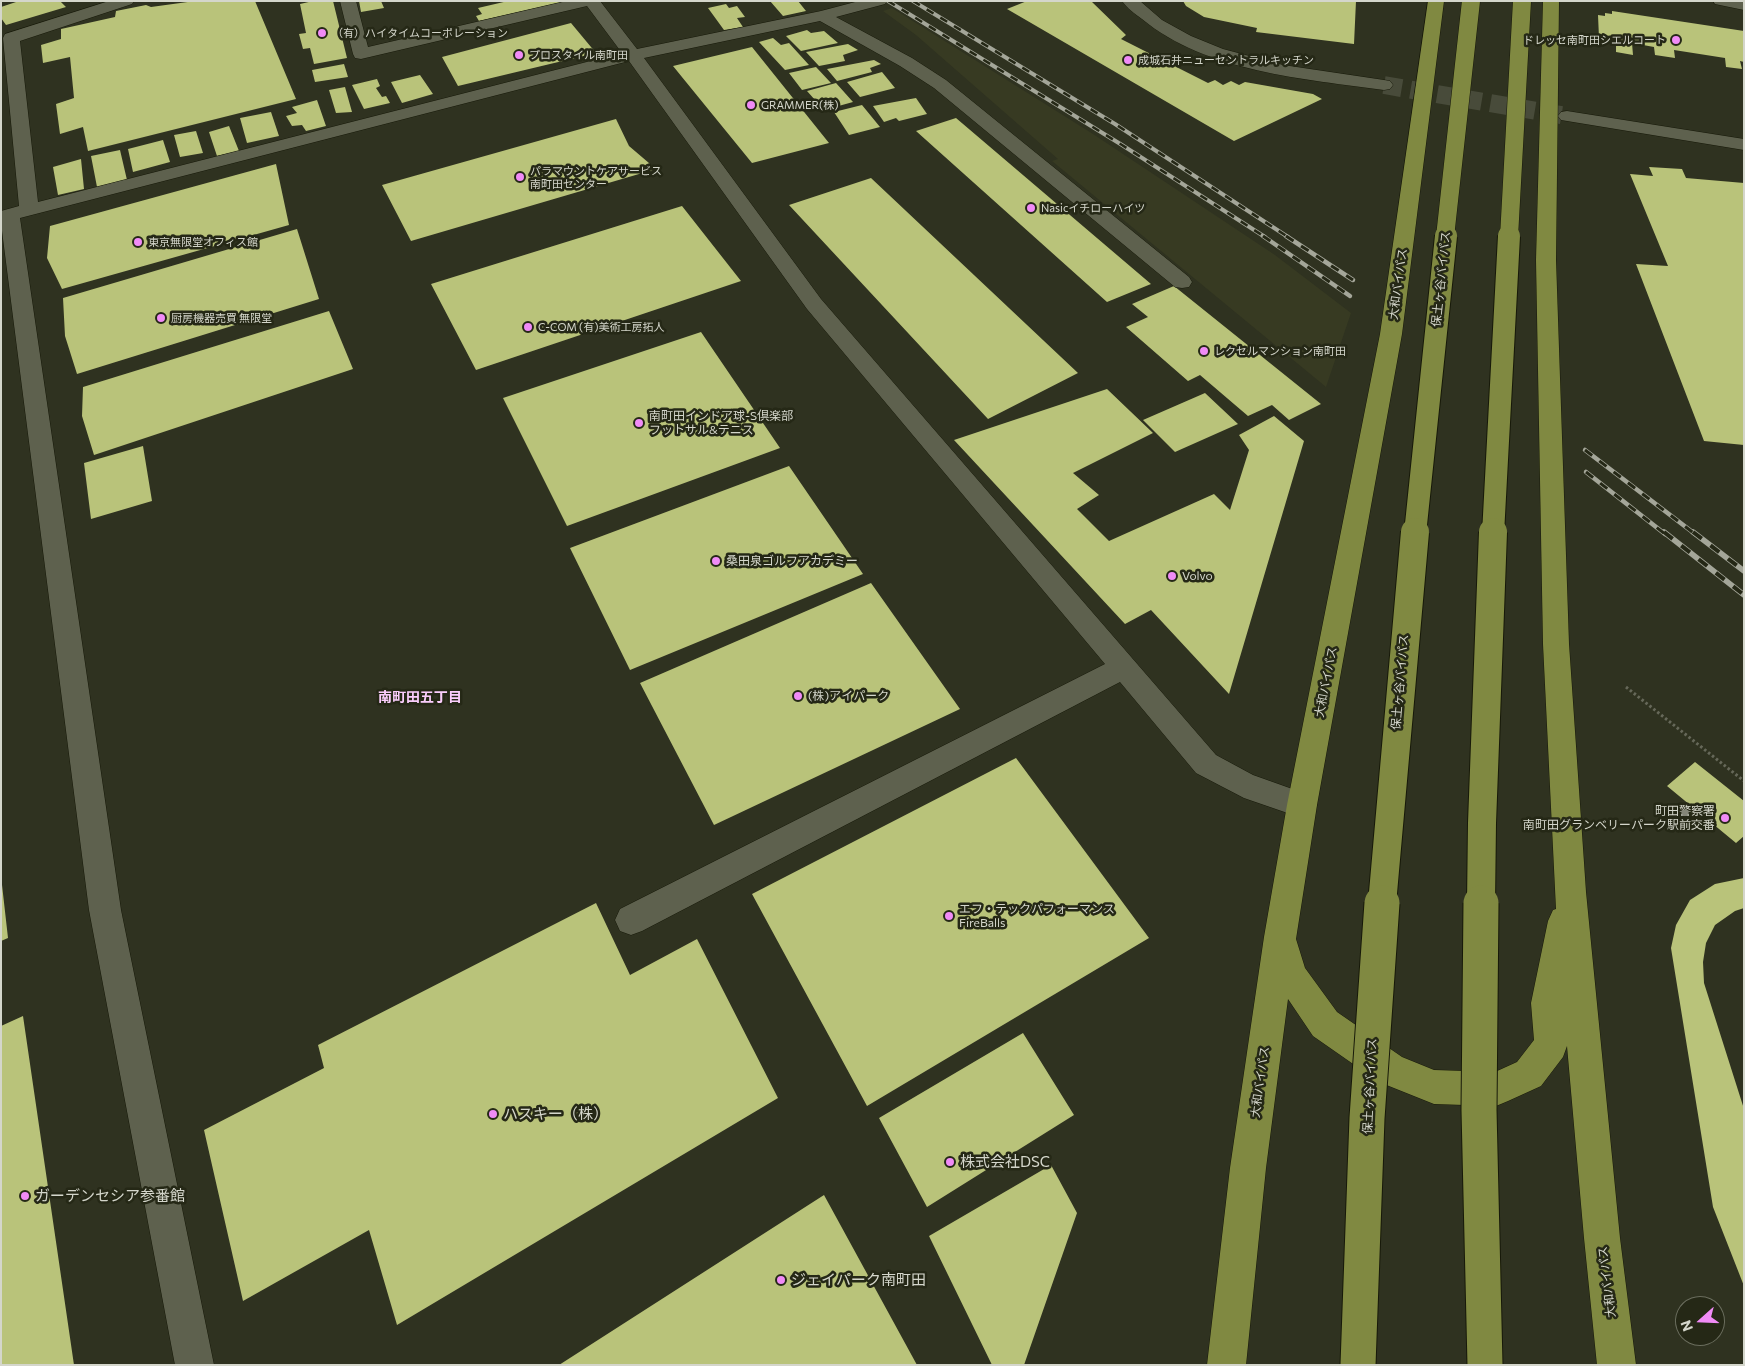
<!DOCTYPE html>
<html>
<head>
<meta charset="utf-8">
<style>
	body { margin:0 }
	#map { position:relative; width:1745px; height:1366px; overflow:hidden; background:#2f3220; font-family:Commissioner,sans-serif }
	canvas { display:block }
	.frame { position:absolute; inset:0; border:2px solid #d4d6cb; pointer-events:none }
	.north { position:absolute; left:1675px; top:1296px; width:50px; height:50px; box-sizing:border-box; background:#252816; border:1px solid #6b6e5e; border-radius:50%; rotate:250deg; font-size:14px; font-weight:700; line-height:20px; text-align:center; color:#d4d6cb }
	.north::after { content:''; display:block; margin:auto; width:18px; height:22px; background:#f08bf6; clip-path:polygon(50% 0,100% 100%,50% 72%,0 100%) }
</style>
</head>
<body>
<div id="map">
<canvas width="1745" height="1366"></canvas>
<div class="frame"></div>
<div class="north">N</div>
</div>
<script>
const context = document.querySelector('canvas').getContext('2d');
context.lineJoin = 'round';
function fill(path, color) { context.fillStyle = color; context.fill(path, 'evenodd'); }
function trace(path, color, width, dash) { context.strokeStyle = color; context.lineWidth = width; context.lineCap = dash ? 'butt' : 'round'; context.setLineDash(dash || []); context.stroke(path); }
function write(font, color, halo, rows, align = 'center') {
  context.font = font + ' Commissioner,"Noto Sans JP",sans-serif'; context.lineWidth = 5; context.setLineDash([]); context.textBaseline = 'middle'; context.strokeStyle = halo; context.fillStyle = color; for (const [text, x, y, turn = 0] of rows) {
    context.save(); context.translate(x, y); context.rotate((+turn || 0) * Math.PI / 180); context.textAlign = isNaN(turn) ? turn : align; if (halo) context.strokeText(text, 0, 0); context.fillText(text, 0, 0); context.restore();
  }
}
const built = new Path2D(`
	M892 8 1093 134 1275 255 1351 313 1326 387 1052 161 1058 159 916 35 883 11Z`);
const building = new Path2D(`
	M19 1H60L66 7 6 25 1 18V7Z
	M195 1H255L296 99 88 151 83 127 60 134 56 104 74 98 70 57 43 63 41 45 61 39V29L115 17 116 11 146 5 151 7Z
	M313 1H333L347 58 314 64 310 48 303 49 299 34 306 33 300 4Z
	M359 1H381L384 8 361 12Z
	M508 1H563V2L479 21 476 16 482 14 478 8Z
	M770 1H798L806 11 783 16Z
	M1027 1H1091L1126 35 1121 39 1208 83 1215 80 1223 85 1231 81 1239 85 1245 82 1313 94 1322 99 1234 141 1007 9Z
	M1183 1H1356L1354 44 1256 32 1257 28 1204 17 1186 6Z
	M726 4 729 8 737 6 745 17 737 18 743 27 724 30 708 8Z
	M1612 11 1744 31V62L1740 61 1742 69 1726 67 1725 58 1674 50 1675 58 1655 55 1654 47 1632 43 1633 55 1616 52V41L1599 38 1598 15 1605 16V13L1612 14Z
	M571 23 596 53 458 86 442 57Z
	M807 30 811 33 824 31 838 43 801 51 786 36Z
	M773 38 781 45 789 43 809 65 785 70 759 42Z
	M848 44 858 50 843 55 845 61 819 66 806 52Z
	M752 47 829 143 752 163 673 66Z
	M874 60 881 64 870 68 872 72 837 81 827 69Z
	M344 64 348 77 315 82 312 70Z
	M816 67 831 83 802 90 789 73Z
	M882 72 895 88 860 97 847 82Z
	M420 75 433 94 402 103 391 82Z
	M377 79 380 86 376 88 382 97 386 96 390 103 364 109 352 85Z
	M836 83 853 102 824 110 807 91Z
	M345 87 352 112 336 113 329 90Z
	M916 98 927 114 899 121 896 118 884 122 873 106Z
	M317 100 326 126 306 131 302 125 292 126 286 116 297 113 292 107Z
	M862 105 880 127 849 135 834 112Z
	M271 112 279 136 247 143 240 118Z
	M956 118 1151 284 1107 302 916 131Z
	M616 119 629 146 656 169 411 241 382 185Z
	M229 126 239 151 217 156 209 132Z
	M196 131 203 153 180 157 174 135Z
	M163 140 170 162 133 172 128 149Z
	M120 150 127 180 97 187 91 156Z
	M81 159 84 189 58 195 53 167Z
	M276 164 289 225 62 289 47 258 50 226Z
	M1649 167 1682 169 1686 178 1744 183V445L1704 441 1636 264 1668 266 1630 174 1653 176Z
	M871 178 1078 373 988 419 789 205Z
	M682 206 741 281 476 370 431 284Z
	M297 229 319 299 77 374 65 336 63 298Z
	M1174 286 1321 404 1289 420 1272 405 1248 416 1200 375 1188 381 1126 327 1148 317 1132 304Z
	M329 311 353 369 94 455 82 416 83 387Z
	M701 332 780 448 567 526 503 398Z
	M1107 389 1153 433 1073 473 1099 495 1077 509 1109 541 1214 494 1230 510 1249 450 1239 435 1274 416 1304 441 1229 694 1151 610 1125 624 954 440Z
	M1205 393 1238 424 1175 452 1143 420Z
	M143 446 152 501 91 519 84 463Z
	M789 466 863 574 630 670 570 548Z
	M871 583 960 709 714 825 640 683Z
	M1016 758 1149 938 867 1106 752 894Z
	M1695 762 1744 801V836L1736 843 1667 786Z
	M1 876 8 938 1 941Z
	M1744 878V908L1735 911 1715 925 1706 943 1703 962 1704 983 1744 1109V1286L1713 1207 1671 948 1676 925 1690 900 1715 884Z
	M596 903 630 975 697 939 778 1098 397 1325 369 1230 243 1301 204 1130 324 1068 318 1045Z
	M23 1016 74 1365H1V1026Z
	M1023 1033 1074 1115 927 1207 879 1118Z
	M1051 1165 1077 1213 1024 1365H992L929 1236Z
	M824 1195 917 1365H559Z`);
const minorTunnel = new Path2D(`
	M1384 85 1567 116`);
const path = new Path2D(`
	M1626 687 1744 781`);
const minor = new Path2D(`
	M109 1H134L132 4 20 41 38 202 622 53 587 6 361 59 355 58 353 54 340 1H356L368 47 567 1H600L637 49 821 11 859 1H887L885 4 836 17 912 58 946 80 1189 277 1192 282 1189 287 1182 288 1175 287 934 88 900 66 820 21 644 58 821 299 1216 755 1253 775 1312 796 1317 805 1312 814 1302 818 1244 798 1196 773 1120 682 642 931 631 935 620 931 615 920 620 909 1105 664 807 309 629 61 20 218 121 910 214 1365H175L89 910 1 223V211L19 206 3 38 5 34Z
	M1122 1H1140L1162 20 1191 36 1223 49 1283 65 1384 80 1390 81 1393 85 1390 89 1384 90C1305 79 1206 72 1142 19 1135 14 1127 8 1122 1Z
	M1713 1H1744V10L1715 4Z
	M1567 111 1744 139V150L1561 120 1558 116 1561 112Z`);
const highway = new Path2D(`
	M1428 1H1444L1402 334 1317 805 1296 939 1305 968 1337 1012 1402 1057 1434 1070 1495 1072 1517 1062 1534 1040 1531 1003 1548 921 1553 910 1556 909 1543 644 1536 260 1543 1H1559L1556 260 1569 644 1586 892 1620 1238 1636 1365H1597L1584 1238 1567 1046 1563 1057 1541 1086 1508 1101 1496 1106 1434 1104 1379 1082 1313 1036 1288 999 1266 1168 1246 1365H1207L1230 1168 1264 937 1287 805 1380 334Z`);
const railFar2 = new Path2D(`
	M888 1 1122 145 1265 237
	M913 1 1115 124 1288 237`);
const railFar1 = new Path2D(`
	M1263 236 1350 296
	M1286 236 1353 280
	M1585 450 1695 534
	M1586 472 1665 534`);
const rail = new Path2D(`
	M1664 532 1744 595
	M1693 532 1744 571`);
const highwayBridgeFar3 = new Path2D(`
	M1445 237 1471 1
	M1509 237 1522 1`);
const highwayBridgeFar2 = new Path2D(`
	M1415 534 1446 236
	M1493 534 1509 236`);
const highwayBridgeFar1 = new Path2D(`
	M1382 904 1415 532
	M1481 904 1482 823 1493 532`);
const highwayBridge = new Path2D(`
	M1481 903 1479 1110 1485 1365
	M1358 1365 1367 1118 1382 903`);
const markers = [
	[322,33,5,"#f08bf6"],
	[1676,40,5,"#f08bf6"],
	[519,55,5,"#f08bf6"],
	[1128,60,5,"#f08bf6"],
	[751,105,5,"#f08bf6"],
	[520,177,5,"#f08bf6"],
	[1031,208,5,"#f08bf6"],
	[138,242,5,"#f08bf6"],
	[161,318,5,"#f08bf6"],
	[528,327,5,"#f08bf6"],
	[1204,351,5,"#f08bf6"],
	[639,423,5,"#f08bf6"],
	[716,561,5,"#f08bf6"],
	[1172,576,5,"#f08bf6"],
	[798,696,5,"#f08bf6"],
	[1725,818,5,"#f08bf6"],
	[949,916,5,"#f08bf6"],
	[493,1114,5,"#f08bf6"],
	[950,1162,5,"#f08bf6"],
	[25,1196,5,"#f08bf6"],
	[781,1280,5,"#f08bf6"]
];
const farPoinames = [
	["（有）ハイタイムコーポレーション",332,33],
	["ドレッセ南町田シエルコート",1666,40,"right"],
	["プロスタイル南町田",529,55],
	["成城石井ニューセントラルキッチン",1138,60],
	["GRAMMER(株)",761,105],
	["パラマウントケアサービス",530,171],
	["南町田センター",530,184],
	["Nasicイチローハイツ",1041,208],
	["東京無限堂オフィス館",148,242],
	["厨房機器売買 無限堂",171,318],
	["C-COM (有)美術工房拓人",538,327],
	["レクセルマンション南町田",1214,351]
];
const streetNames = [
	["保土ヶ谷バイパス",1441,279,-84],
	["大和バイパス",1398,284,-82],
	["大和バイパス",1326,682,-79],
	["保土ヶ谷バイパス",1400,682,-85],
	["大和バイパス",1260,1082,-82],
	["保土ヶ谷バイパス",1370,1086,-87],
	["大和バイパス",1607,1282,-97]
];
const poiNames = [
	["南町田インドア球-S倶楽部",649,416],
	["フットサル&テニス",649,430],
	["桑田泉ゴルフアカデミー",726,561],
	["Volvo",1182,576],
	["(株)アイパーク",808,696],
	["町田警察署",1715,811,"right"],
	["南町田グランベリーパーク駅前交番",1715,825,"right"],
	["エフ・テックパフォーマンス",959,909],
	["FireBalls",959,923]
];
const neighbourhoodNames = [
	["南町田五丁目",420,697]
];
const nearPoinames = [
	["ハスキー（株）",503,1114],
	["株式会社DSC",960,1162],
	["ガーデンセシア参番館",35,1196],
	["ジェイパーク南町田",791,1280]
];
fill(built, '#373a22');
fill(building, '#b9c37a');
trace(minorTunnel, '#484b3a', 18, [18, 9]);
trace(minor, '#171909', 1);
trace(highway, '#171909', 1);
trace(path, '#666859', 3, [2.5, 2.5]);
fill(minor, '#5e614e');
fill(highway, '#808941');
trace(railFar2, '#a4a699', 4);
trace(railFar1, '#a4a699', 4.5);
trace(rail, '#a4a699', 5.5);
trace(railFar2, '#252816', 2.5, [8]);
trace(railFar1, '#252816', 3, [9]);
trace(rail, '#252816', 4, [11]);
trace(highwayBridgeFar3, '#171909', 19, []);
trace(highwayBridgeFar2, '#171909', 24, []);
trace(highwayBridgeFar1, '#171909', 30, []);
trace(highwayBridge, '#171909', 37, []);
trace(highwayBridgeFar3, '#808941', 18);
trace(highwayBridgeFar2, '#808941', 22);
trace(highwayBridgeFar1, '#808941', 28);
trace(highwayBridge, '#808941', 35);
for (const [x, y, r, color] of markers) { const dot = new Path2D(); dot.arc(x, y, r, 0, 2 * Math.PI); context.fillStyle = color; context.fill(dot); trace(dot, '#252816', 2); }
write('11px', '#d4d6cb', '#252816', farPoinames, 'left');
write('12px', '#d4d6cb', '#252816', streetNames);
write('12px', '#d4d6cb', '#252816', poiNames, 'left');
write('bold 14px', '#facdfc', '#252816', neighbourhoodNames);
write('15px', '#d4d6cb', '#252816', nearPoinames, 'left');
</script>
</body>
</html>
